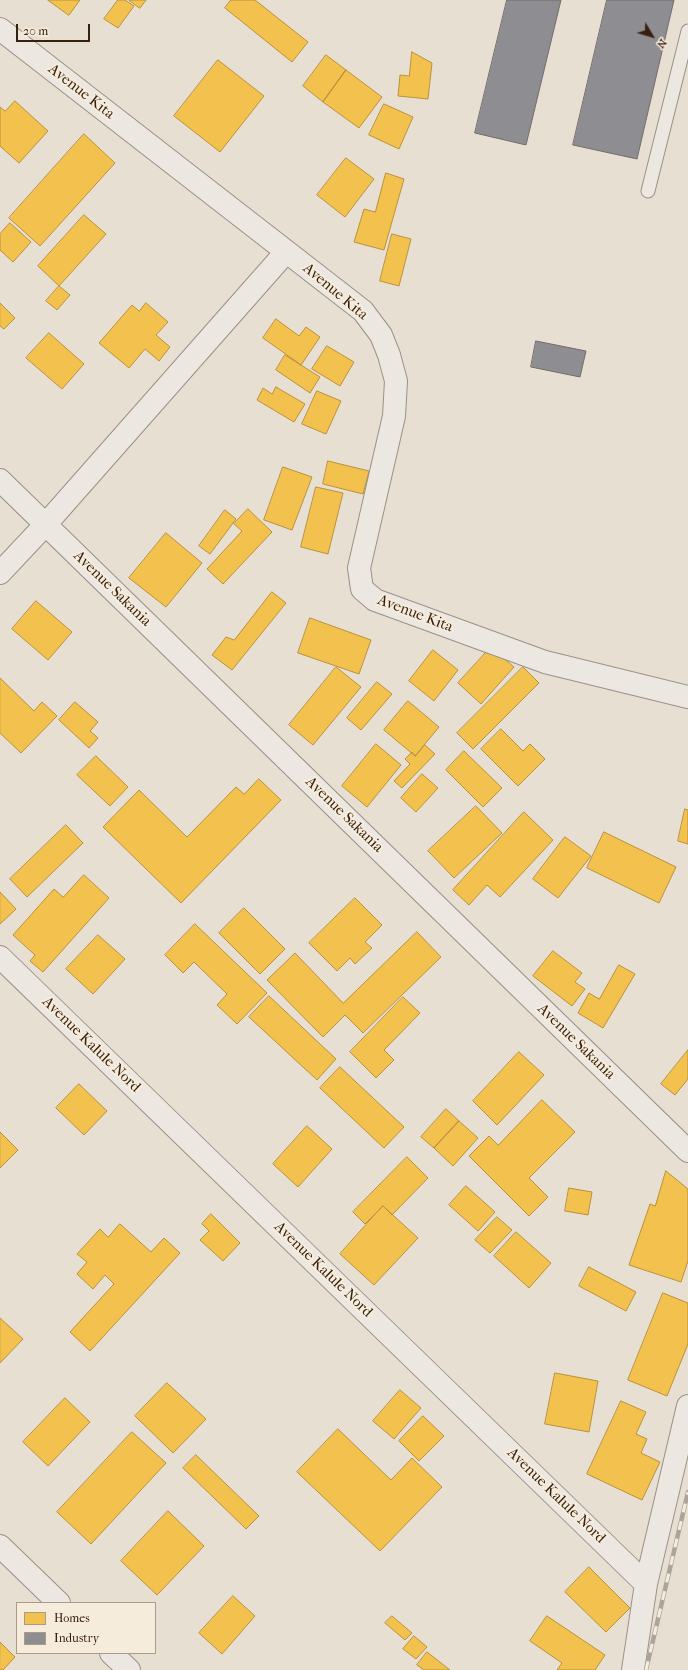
<!DOCTYPE html>
<html>
<head>
<meta charset="utf-8">
<style>
	body { margin:0 }
	#map { position:relative; width:688px; height:1670px; overflow:hidden; background:#e7dfd2; font-family:"IM FELL French Canon",serif }
	canvas { display:block }
	.legend { position:absolute; left:16px; top:1602px; width:140px; height:52px; box-sizing:border-box; background:#f5ecdc; border:1px solid #a99a8a; margin:0; padding:5px 7px; list-style:none; font-size:12px; color:#38200f }
	.legend li { display:flex; align-items:center; gap:8px; height:20px }
	.legend b { width:20px; border:1px solid #a99a8a }
	.north { position:absolute; left:632px; top:16px; width:40px; height:40px; -webkit-text-stroke:3px #f5ecdc; paint-order:stroke; rotate:128deg; font-size:11px; font-weight:700; line-height:16px; text-align:center; color:#38200f }
	.north::after { content:''; display:block; margin:auto; width:14px; height:18px; background:#38200f; clip-path:polygon(50% 0,100% 100%,50% 72%,0 100%) }
	.scale { position:absolute; left:16px; top:24px; width:74px; height:18px; box-sizing:border-box; border:2px solid #38200f; border-top:0; padding-left:5px; font-size:12px; line-height:14px; white-space:nowrap; color:#38200f; -webkit-text-stroke:3px #f5ecdc; paint-order:stroke }
</style>
</head>
<body>
<div id="map">
<canvas width="688" height="1670"></canvas>
<ul class="legend">
<li><b style="height:11px;background:#f2c14e"></b>Homes</li>
<li><b style="height:11px;background:#8d8d92"></b>Industry</li>
</ul>
<div class="north">N</div>
<div class="scale">20 m</div>
</div>
<script>
const context = document.querySelector('canvas').getContext('2d');
context.lineJoin = 'round';
function fill(path, color) { context.fillStyle = color; context.fill(path, 'evenodd'); }
function trace(path, color, width, dash) { context.strokeStyle = color; context.lineWidth = width; context.lineCap = dash ? 'butt' : 'round'; context.setLineDash(dash || []); context.stroke(path); }
function write(font, color, halo, rows, align = 'center') {
  context.font = font + ' "IM FELL French Canon",serif'; context.lineWidth = 4; context.setLineDash([]); context.textBaseline = 'middle'; context.strokeStyle = halo; context.fillStyle = color; for (const [text, x, y, turn = 0] of rows) {
    context.save(); context.translate(x, y); context.rotate((+turn || 0) * Math.PI / 180); context.textAlign = isNaN(turn) ? turn : align; if (halo) context.strokeText(text, 0, 0); context.fillText(text, 0, 0); context.restore();
  }
}
const homes = new Path2D(`
	M48 0H80L69 15Z
	M118 0H125L134 6 118 28 104 19Z
	M129 0H146L140 8Z
	M231 0H255L308 42 292 62 225 8Z
	M412 52 432 63 428 99 398 96 400 75 409 76Z
	M326 55 346 70 323 102 303 86Z
	M218 60 264 96 220 152 174 116Z
	M346 70 382 97 359 128 323 102Z
	M15 101 48 131 19 163 0 146V107L5 111Z
	M384 104 413 117 399 149 369 135Z
	M84 134 115 163 40 246 9 218Z
	M346 158 374 179 345 217 317 195Z
	M386 173 404 179 384 250 354 242 364 209 375 212Z
	M84 215 106 234 59 286 38 266Z
	M10 223 31 242 13 262 0 250V234Z
	M392 234 411 239 399 286 380 281Z
	M59 286 70 295 57 310 46 301Z
	M0 303 15 318 4 329 0 326Z
	M146 303 168 322 156 335 170 347 159 361 145 349 129 368 99 343 132 305 139 311Z
	M276 319 299 336 306 327 320 337 301 365 263 338Z
	M49 333 84 364 62 389 26 358Z
	M327 346 354 362 340 386 312 369Z
	M285 355 320 377 310 393 276 370Z
	M276 387 305 404 294 422 257 400 263 388 272 394Z
	M317 391 341 401 326 434 302 424Z
	M328 461 369 471 363 494 323 484Z
	M283 467 312 477 292 530 264 520Z
	M316 487 343 493 328 554 301 547Z
	M248 509 272 532 223 584 207 569 242 531 234 524Z
	M225 510 236 519 210 554 199 546Z
	M166 533 202 563 166 607 129 578Z
	M272 592 286 603 232 670 212 655 226 637 234 640Z
	M36 601 72 632 48 660 12 629Z
	M310 618 371 640 359 674 298 653Z
	M491 647 514 667 481 704 458 683Z
	M433 650 458 670 434 701 409 681Z
	M336 667 361 687 313 745 289 725Z
	M523 667 539 683 473 749 457 733Z
	M0 678 34 711 42 702 57 716 21 753 0 733Z
	M377 682 392 694 361 730 347 718Z
	M408 701 439 727 415 756 384 730Z
	M75 702 98 722 90 731 98 738 89 748 59 720Z
	M501 729 523 751 530 744 545 759 518 786 481 749Z
	M376 744 401 765 367 807 342 786Z
	M425 745 435 754 402 788 394 781 410 764 405 759 412 752 415 756Z
	M464 751 502 788 483 807 446 770Z
	M96 756 128 787 110 806 77 775Z
	M422 774 438 788 416 812 401 798Z
	M259 779 281 800 181 903 103 827 139 790 187 837 236 787 244 794Z
	M476 806 502 833 454 878 428 851Z
	M685 809 688 810V844L678 841Z
	M524 812 553 840 500 897 487 885 469 905 453 890Z
	M66 825 83 843 27 897 10 879Z
	M604 832 676 867 659 903 587 868Z
	M565 837 591 856 558 898 533 879Z
	M84 875 109 898 43 972 30 961 35 955 13 935 54 889 63 897Z
	M0 892 16 909 0 924Z
	M355 898 382 925 365 942 372 948 355 964 350 958 337 971 309 943Z
	M244 908 285 949 260 974 219 933Z
	M195 924 267 993 237 1024 217 1005 227 994 194 962 183 973 165 955Z
	M417 932 441 957 363 1033 345 1015 323 1037 267 980 295 953 343 1003Z
	M98 935 125 959 93 994 66 969Z
	M553 951 582 973 575 982 585 989 572 1006 533 976Z
	M619 965 635 974 603 1028 578 1013 589 993 599 999Z
	M269 996 336 1059 317 1080 249 1017Z
	M403 997 420 1013 384 1050 394 1060 376 1078 350 1052Z
	M688 1050V1079L675 1095 661 1084Z
	M519 1052 544 1075 497 1125 473 1101Z
	M340 1067 404 1127 384 1148 320 1088Z
	M79 1084 107 1111 84 1135 56 1108Z
	M542 1100 575 1132 529 1178 548 1197 529 1216 469 1156 489 1136 498 1145Z
	M446 1109 459 1121 434 1148 421 1137Z
	M459 1121 478 1138 453 1166 434 1148Z
	M307 1126 332 1149 298 1187 273 1164Z
	M0 1132 18 1150 0 1168Z
	M407 1157 428 1178 392 1215 383 1206 365 1224 353 1212Z
	M666 1171 688 1189V1261L681 1282 629 1265 650 1204 655 1206Z
	M466 1186 495 1212 478 1231 449 1205Z
	M569 1188 592 1192 588 1215 565 1211Z
	M383 1206 418 1238 374 1285 340 1254Z
	M211 1214 240 1243 223 1261 200 1240 209 1231 202 1224Z
	M497 1217 512 1230 490 1253 475 1240Z
	M120 1224 151 1252 164 1238 180 1253 90 1351 70 1332 114 1284 105 1275 93 1289 77 1274 87 1262 77 1254 100 1229 108 1237Z
	M516 1232 551 1263 529 1288 494 1256Z
	M589 1267 636 1292 626 1311 579 1286Z
	M663 1293 688 1303V1344L667 1396 628 1380Z
	M0 1318 23 1339 0 1363Z
	M555 1373 598 1381 589 1432 545 1424Z
	M167 1383 206 1419 173 1453 135 1416Z
	M400 1390 421 1408 394 1439 373 1421Z
	M65 1398 90 1422 48 1466 23 1442Z
	M621 1401 646 1412 636 1434 647 1439 641 1453 660 1462 642 1500 587 1474Z
	M423 1416 444 1436 419 1461 399 1441Z
	M338 1429 391 1480 412 1458 442 1487 380 1551 297 1472Z
	M132 1432 166 1463 91 1544 57 1512Z
	M196 1455 259 1516 246 1529 183 1468Z
	M168 1511 204 1546 157 1595 121 1561Z
	M589 1567 630 1608 606 1632 565 1592Z
	M233 1596 255 1616 222 1654 199 1633Z
	M392 1616 412 1633 405 1640 385 1623Z
	M547 1616 605 1655 595 1670H557L562 1663 530 1641Z
	M414 1636 427 1647 416 1659 403 1649Z
	M0 1642 15 1657 3 1670H0Z
	M427 1652 450 1670H424L417 1665Z`);
const industry = new Path2D(`
	M507 0H561L526 145 475 133Z
	M607 0H674L637 159 573 145Z
	M536 341 586 351 580 377 531 367Z`);
const service = new Path2D(`
	M648 191 688 31`);
const minor = new Path2D(`
	M0 29 363 311 381 335 389 355 396 381 394 416 359 568 362 589 375 600 545 662 688 697
	M0 480 688 1151
	M0 573 46 524 286 252
	M0 957 646 1584
	M0 1546 59 1603
	M111 1653 129 1670
	M633 1670 646 1584 688 1406`);
const rail = new Path2D(`
	M646 1670 688 1492`);
const streetNames = [
	["Avenue Kita",81,92,38],
	["Avenue Kita",335,292,40],
	["Avenue Sakania",112,589,44],
	["Avenue Kita",415,614,21],
	["Avenue Sakania",344,815,44],
	["Avenue Sakania",576,1042,44],
	["Avenue Kalule Nord",91,1045,44],
	["Avenue Kalule Nord",323,1270,44],
	["Avenue Kalule Nord",556,1496,44]
];
fill(homes, '#f2c14e');
trace(homes, '#ba913b', 1);
fill(industry, '#8d8d92');
trace(industry, '#746c6b', 1);
trace(service, '#999188', 15);
trace(minor, '#999188', 24);
trace(service, '#ece8e1', 13);
trace(minor, '#ece8e1', 22);
trace(rail, '#aaa49d', 4.5);
trace(rail, '#f5ecdc', 3, [9]);
write('15px', '#38200f', '#f5ecdc', streetNames);
</script>
</body>
</html>
